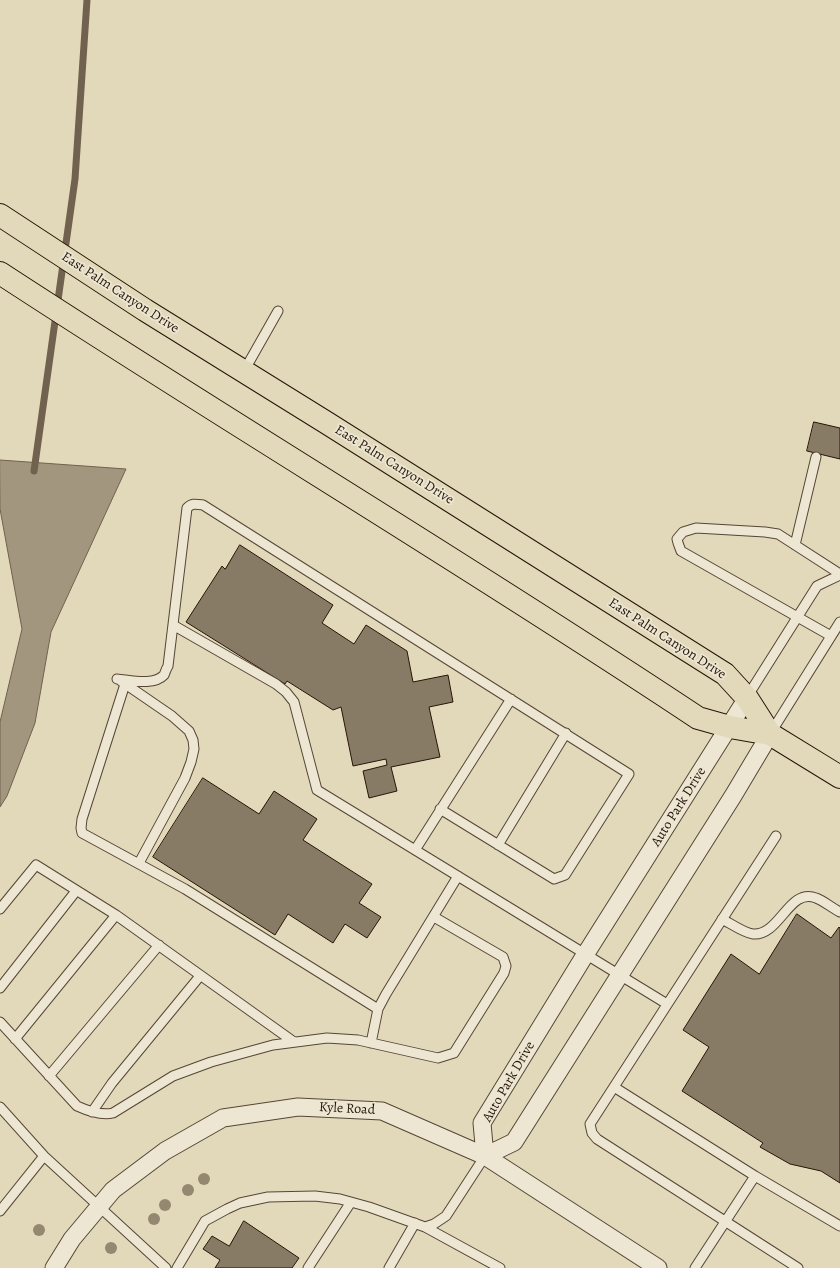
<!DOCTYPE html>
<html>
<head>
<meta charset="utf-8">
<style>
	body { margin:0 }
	canvas { display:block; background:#e2d9bb }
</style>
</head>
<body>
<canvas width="840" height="1268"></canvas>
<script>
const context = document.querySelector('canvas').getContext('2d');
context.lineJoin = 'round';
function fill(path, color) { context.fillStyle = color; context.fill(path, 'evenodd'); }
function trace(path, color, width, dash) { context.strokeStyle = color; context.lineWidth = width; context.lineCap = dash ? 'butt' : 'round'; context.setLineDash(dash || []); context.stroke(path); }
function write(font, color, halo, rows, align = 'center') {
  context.font = font + ' Alegreya,serif'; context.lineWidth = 3.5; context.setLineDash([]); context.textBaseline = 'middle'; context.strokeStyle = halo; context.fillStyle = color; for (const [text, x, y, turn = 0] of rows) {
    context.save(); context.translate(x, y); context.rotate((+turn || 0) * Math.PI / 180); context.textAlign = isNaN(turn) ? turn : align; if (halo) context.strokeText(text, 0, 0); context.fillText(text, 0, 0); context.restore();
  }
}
const water = new Path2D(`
	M0 460 126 469 51 632 35 723 7 796 0 807V722L22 629 0 509Z`);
const stream = new Path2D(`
	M34 471 75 179 87 0`);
const building = new Path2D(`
	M814 422 840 428V459L807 451Z
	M240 545 333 605 322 623 354 644 366 625 407 651 413 682 448 675 453 702 429 707 440 757 391 767 397 791 369 798 363 771 387 765 386 759 353 766 341 707 333 710 287 681 285 684 186 622 222 566 225 569Z
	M203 778 259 814 274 791 317 819 303 840 372 884 359 903 381 917 367 938 345 924 333 943 288 914 275 935 153 857Z
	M797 914 831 938 839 927 840 928V1183L821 1171 790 1164 760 1147 763 1143 682 1091 709 1047 683 1030 731 954 759 974Z
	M244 1221 299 1258 292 1268H215L220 1260 203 1249 212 1236 229 1246Z`);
const service = new Path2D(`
	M244 371 278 311
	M795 545 816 457
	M173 625 276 684 286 692 294 702 317 790 667 1004
	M831 636 681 551 678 543 677 539 683 532 696 528 765 532 778 534 840 574
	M117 679C130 680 154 686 164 675 165 673 166 669 168 666L187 508C192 503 196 504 203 505L629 774 565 875 554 879 440 809
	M121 681 172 716 189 731 193 740 194 749 191 762 185 778 139 863
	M125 684 82 819 81 828 82 833 185 889 378 1009
	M747 697 817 586 840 575
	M770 734 840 622
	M776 836 590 1124 592 1133 597 1139 798 1268
	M498 845 566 733
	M415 850 511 699
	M0 909 36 865 116 915 294 1042
	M722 919C730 923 744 933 753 934 780 936 789 887 816 898 824 901 832 908 840 912
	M0 988 76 891
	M0 1022 77 1106C88 1111 101 1116 113 1113L173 1076 211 1062 273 1045 327 1038 358 1040 438 1058 454 1053 504 973 506 966 503 957 434 917
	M15 1039 116 915
	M371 1043 378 1009 386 994 458 876
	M49 1076 159 945
	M614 1087 755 1176 840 1226
	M0 1107 44 1156 166 1268
	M92 1112 112 1083 200 976
	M0 1211 44 1156
	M425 1227 434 1224 446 1216 485 1156
	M177 1268 205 1221 227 1209 240 1203 268 1197 315 1196 340 1199 369 1207 425 1227 500 1268
	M308 1268 351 1202
	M389 1268 415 1223
	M695 1268 755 1176`);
const minor = new Path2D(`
	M747 698 585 955 482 1123 485 1156 514 1142 733 796 770 734
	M54 1268 72 1239 113 1190 165 1151 223 1118 298 1107 382 1111 485 1156 658 1268`);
const primary = new Path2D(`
	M0 215 145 310 327 423 725 674 747 698 770 734
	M0 273C231 424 468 565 698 718L730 727 770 734 840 777`);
const trees = [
	[204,1179],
	[188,1190],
	[165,1205],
	[154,1219],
	[39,1230],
	[111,1248]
];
const streetNames = [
	["East Palm Canyon Drive",120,293,33],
	["East Palm Canyon Drive",394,465,32],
	["East Palm Canyon Drive",667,639,33],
	["Auto Park Drive",679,807,-58],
	["Auto Park Drive",509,1082,-60],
	["Kyle Road",347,1109,3]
];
fill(water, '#a2967e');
trace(water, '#71624f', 1);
trace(stream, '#71624f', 7);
fill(building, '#887b65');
trace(building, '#271508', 1);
trace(service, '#564635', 11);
trace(minor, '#564635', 19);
trace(primary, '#271508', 24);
trace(service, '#ece6d3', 9);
trace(minor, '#ece6d3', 17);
trace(primary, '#e2d9bb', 22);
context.fillStyle = '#958871';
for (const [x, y] of trees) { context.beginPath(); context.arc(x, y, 6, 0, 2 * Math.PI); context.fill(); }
write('14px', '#271508', '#ece6d3', streetNames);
</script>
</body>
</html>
